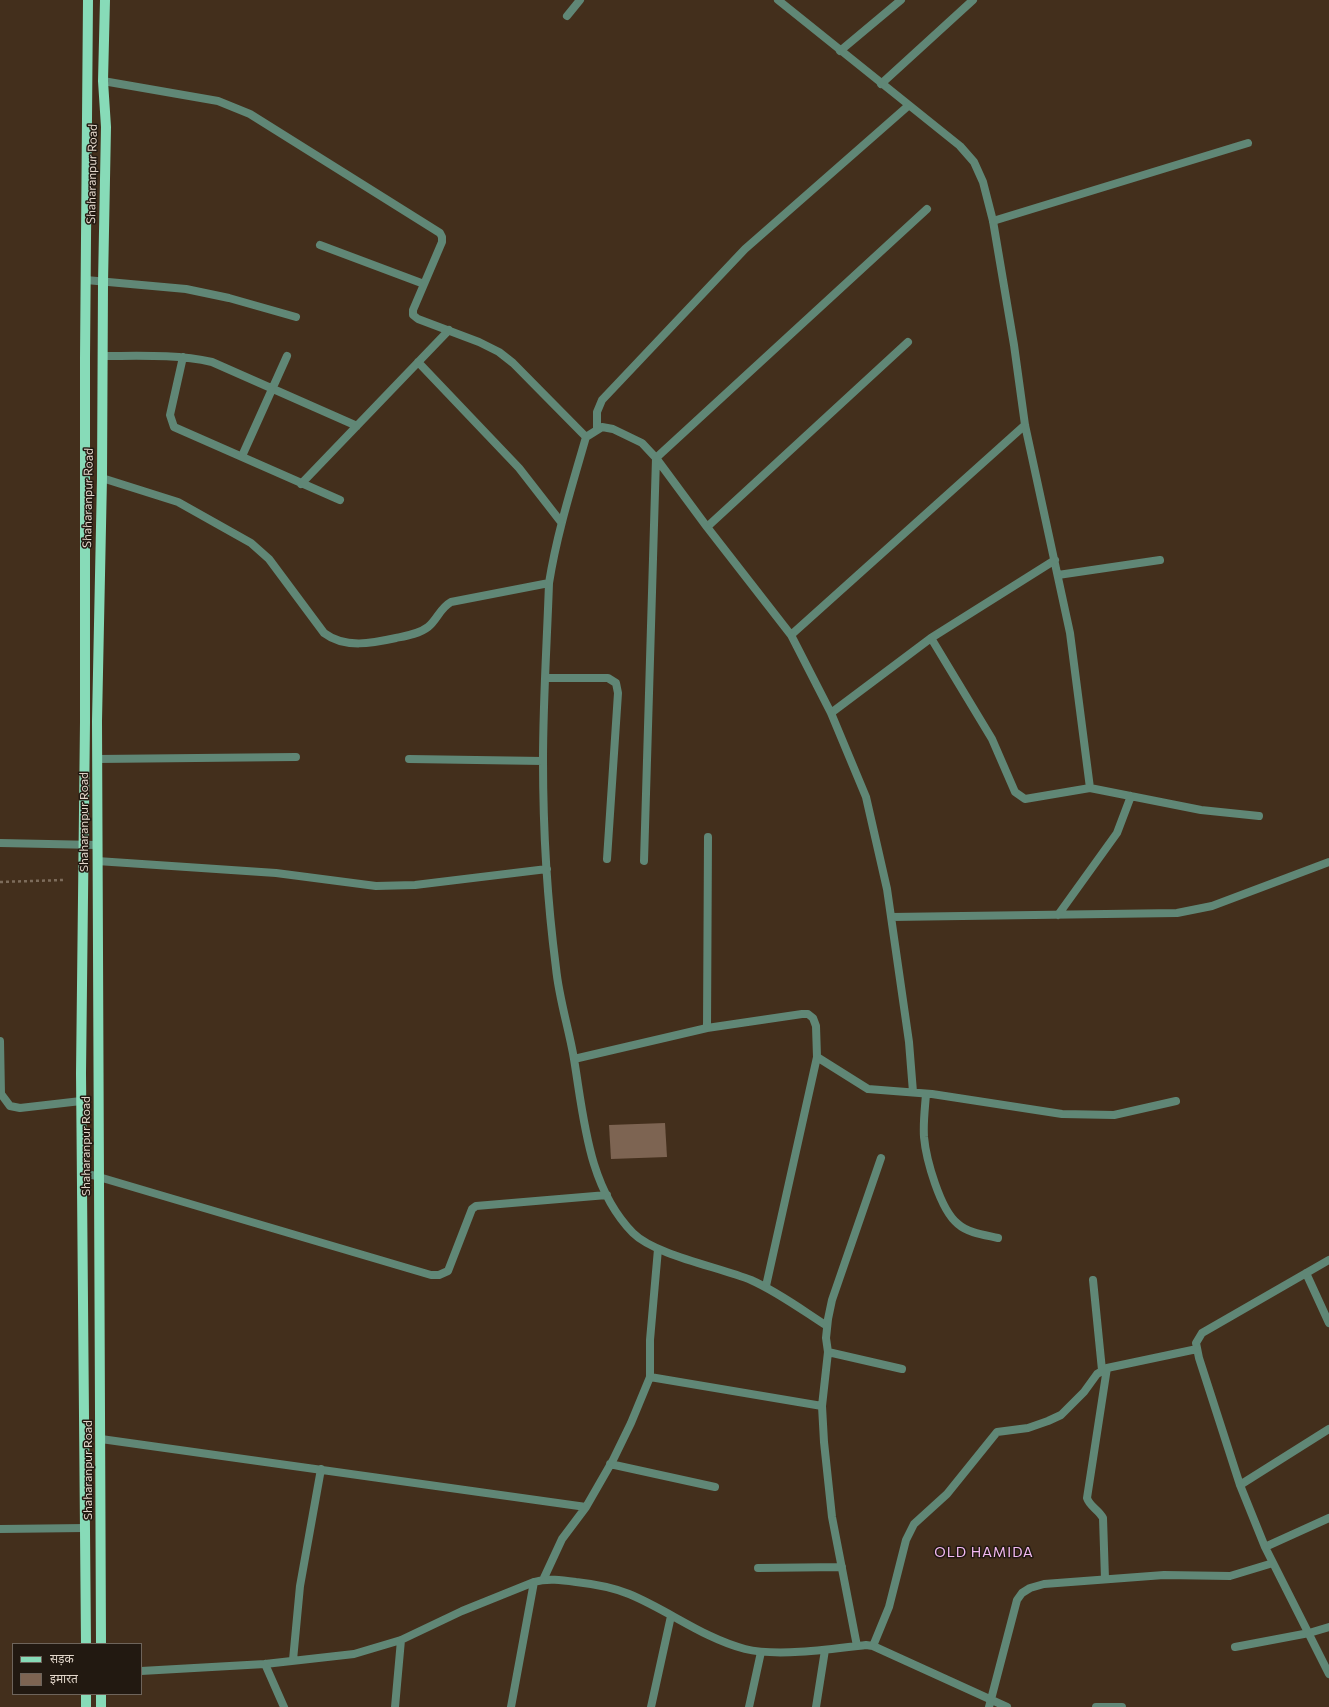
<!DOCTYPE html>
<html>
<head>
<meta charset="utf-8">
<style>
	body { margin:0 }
	#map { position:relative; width:1329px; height:1707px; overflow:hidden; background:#432f1c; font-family:Commissioner,"Noto Sans Devanagari",sans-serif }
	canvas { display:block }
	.legend { position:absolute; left:12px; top:1643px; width:130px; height:52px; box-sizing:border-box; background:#221911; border:1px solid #6e645b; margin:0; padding:5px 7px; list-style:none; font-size:12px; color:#e1d5c9 }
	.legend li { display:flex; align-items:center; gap:8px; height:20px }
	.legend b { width:20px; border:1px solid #6e645b }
</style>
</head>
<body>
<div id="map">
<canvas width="1329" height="1707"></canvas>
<ul class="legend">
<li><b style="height:5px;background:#87dbb8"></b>सड़क</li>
<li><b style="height:11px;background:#7d6452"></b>इमारत</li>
</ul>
</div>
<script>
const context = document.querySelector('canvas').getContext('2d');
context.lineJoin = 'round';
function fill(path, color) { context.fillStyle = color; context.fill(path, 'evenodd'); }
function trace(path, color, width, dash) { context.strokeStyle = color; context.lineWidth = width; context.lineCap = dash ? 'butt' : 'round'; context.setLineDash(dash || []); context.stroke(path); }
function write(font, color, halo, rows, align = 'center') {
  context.font = font + ' Commissioner,sans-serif'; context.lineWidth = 3; context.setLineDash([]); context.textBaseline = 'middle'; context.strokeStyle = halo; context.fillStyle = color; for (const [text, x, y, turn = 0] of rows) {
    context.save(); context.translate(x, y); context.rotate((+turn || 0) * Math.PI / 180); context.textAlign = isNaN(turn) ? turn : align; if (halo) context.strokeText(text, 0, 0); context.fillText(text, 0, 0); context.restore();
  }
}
const building = new Path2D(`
	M665 1123 667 1157 611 1159 609 1125Z`);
const path = new Path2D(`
	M0 882 63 880`);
const service = new Path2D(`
	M567 16 580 0
	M840 51 901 0
	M881 84 973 0
	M993 221 1248 143
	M0 843 97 845
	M0 1041 1 1094 10 1106 20 1108 81 1101`);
const minor = new Path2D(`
	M778 0 960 146 974 162 983 182 993 221 1014 345 1025 425 1070 633 1090 788
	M103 81 218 101 250 114 440 233 442 237V242L413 310V315L418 319 479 342 499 352 513 363 586 437
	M320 245 424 284
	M86 280 186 289 229 298 296 317
	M102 356C139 356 176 354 212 362L357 426
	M183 357 170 415 174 427 340 500
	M418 362 519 468 561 522
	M597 429V412L602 400 745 249 908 106
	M242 456 287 356
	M102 478 178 502 251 543 269 559 324 633C345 649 373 643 396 638 406 636 419 634 428 627 437 620 440 608 451 602L549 583
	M301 484 449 330
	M707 527 908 342
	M1058 575 1160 560
	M791 635 1025 425
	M931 638 992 739 1015 792 1025 799 1090 788 1201 810 1259 816
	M546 678H608L616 683 618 693 607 859
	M831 713 931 638 1055 560
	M97 759 296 757
	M409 759 543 761
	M97 861 276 873 376 886 415 885 547 869
	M644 861 656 458 927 209
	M1058 915 1117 833 1131 796
	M891 917 1177 913 1212 906 1329 862
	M707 1028 708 837
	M574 1059 707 1028 802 1014H808L813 1018 816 1026 817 1057
	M926 1094C925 1108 923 1122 924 1137 926 1159 940 1210 958 1224 968 1233 985 1235 998 1238
	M82 1172 431 1275H439L448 1271 472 1209 476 1206 607 1195
	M1329 1260 1202 1333 1196 1343 1199 1358 1240 1485 1265 1547 1329 1674
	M1306 1273 1329 1323
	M1093 1280 1102 1370
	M766 1286 817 1057 868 1089 932 1094 1062 1114 1114 1115 1176 1101
	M827 1326C802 1310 778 1292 751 1280 719 1267 655 1255 633 1233 588 1187 584 1119 574 1059 569 1029 559 999 556 968 547 899 543 829 543 760 543 701 547 642 549 583 557 533 572 486 586 437L602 427 613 429 642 443 656 458 707 527 791 635 831 713 866 797 887 889 909 1042 913 1092
	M828 1352 902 1369
	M650 1377 822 1406
	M101 1439 586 1507
	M610 1464 715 1487
	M1240 1485 1329 1429
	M0 1529 85 1528
	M1265 1547 1329 1518
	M758 1568 842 1567
	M1105 1579 1103 1518C1098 1509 1090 1507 1087 1498L1107 1368
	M543 1580 562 1539 586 1507 613 1460 631 1423 650 1377V1340L658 1249
	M857 1646 832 1517 824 1442 822 1406 828 1352 826 1338 828 1319 832 1300 881 1158
	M873 1646 889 1607 906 1540 914 1524 947 1494 997 1432 1028 1428 1048 1421 1061 1415 1084 1392 1097 1374 1107 1368 1197 1349
	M1235 1647 1309 1633 1329 1627
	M293 1660 300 1586 321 1469
	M265 1664 284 1707
	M141 1671 265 1664 354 1654 401 1640 462 1611 534 1582C547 1578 562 1580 576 1582 594 1584 612 1587 629 1594 668 1610 703 1638 745 1649 777 1657 833 1649 866 1645L873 1646 1007 1707
	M395 1707 401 1640
	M511 1707 534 1582
	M651 1707 671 1616
	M749 1707 761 1652
	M816 1707 825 1650
	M989 1707 1017 1600 1022 1593 1030 1588 1044 1584 1164 1575 1230 1576 1273 1563
	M1096 1707H1122`);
const primary = new Path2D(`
	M86 1644 81 1073 85 722V358L88 0
	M101 1644 97 721 102 478 103 283 106 127 103 81 105 0
	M86 1694V1707
	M101 1707V1694`);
const streetNames = [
	["Shaharanpur Road",92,174,-89],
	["Shaharanpur Road",88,498,-89],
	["Shaharanpur Road",84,822,-90],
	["Shaharanpur Road",86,1146,-90],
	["Shaharanpur Road",88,1470,-90]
];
const quarterNames = [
	["OLD HAMIDA",984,1552]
];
fill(building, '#7d6452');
trace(path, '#7d6c5b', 2.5, [3, 3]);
trace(service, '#608776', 8);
trace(minor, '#608776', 8);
trace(primary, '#87dbb8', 10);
write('12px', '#e1d5c9', '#221911', streetNames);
context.letterSpacing = '1px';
write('14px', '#f3b9f2', '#221911', quarterNames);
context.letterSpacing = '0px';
</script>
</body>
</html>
